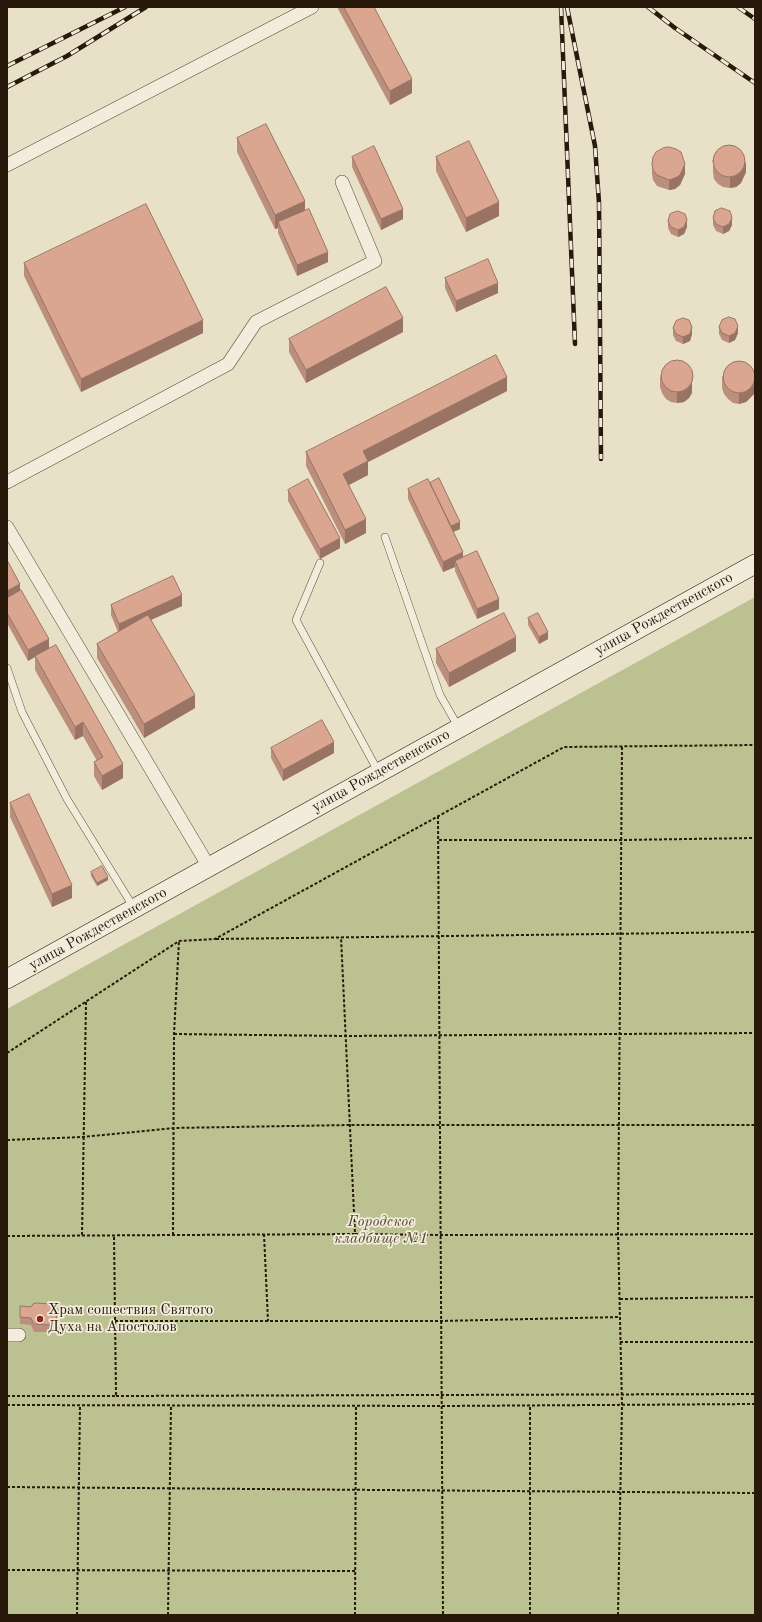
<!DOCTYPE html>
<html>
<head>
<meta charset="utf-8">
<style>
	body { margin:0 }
	#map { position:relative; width:762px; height:1622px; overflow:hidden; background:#e9e1c7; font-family:"Old Standard TT",serif }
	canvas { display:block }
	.frame { position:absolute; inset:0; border:8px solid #28190a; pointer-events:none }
</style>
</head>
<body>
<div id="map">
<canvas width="762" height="1622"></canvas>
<div class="frame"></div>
</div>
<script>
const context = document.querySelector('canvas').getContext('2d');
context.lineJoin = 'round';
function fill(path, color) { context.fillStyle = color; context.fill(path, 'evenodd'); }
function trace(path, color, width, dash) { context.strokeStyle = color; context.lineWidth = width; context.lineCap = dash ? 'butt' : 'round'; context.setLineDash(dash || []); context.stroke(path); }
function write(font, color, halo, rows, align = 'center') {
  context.font = font + ' "Old Standard TT",serif'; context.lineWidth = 3.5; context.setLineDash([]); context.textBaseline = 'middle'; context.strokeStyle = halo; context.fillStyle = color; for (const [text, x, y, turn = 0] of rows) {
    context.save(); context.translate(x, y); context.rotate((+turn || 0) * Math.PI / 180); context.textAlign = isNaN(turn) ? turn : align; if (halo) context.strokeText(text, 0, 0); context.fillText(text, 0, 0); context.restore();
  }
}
const green = new Path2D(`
	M755 597V1615H7V1009Z`);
const path = new Path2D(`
	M438 816 443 1615
	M439 840H621L755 838
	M216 939 755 932
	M174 1034 345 1036 755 1033
	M7 1053 179 941 215 939 564 747 755 745
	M7 1140 83 1137 174 1128 350 1125H755
	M264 1234 268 1321
	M355 1234 441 1235 755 1234
	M82 1235 86 1002
	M173 1235 174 1034 179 941
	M7 1236 355 1234 341 937
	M620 1299 755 1297
	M115 1321H441L620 1317
	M620 1342H755
	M7 1396H116L114 1235
	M116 1396 755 1394
	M7 1405 442 1406 755 1404
	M7 1487 755 1493
	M7 1570 355 1571
	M77 1615 80 1405
	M168 1615 171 1405
	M355 1615 356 1406
	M530 1615V1405
	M618 1615 622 1405 618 1233 622 747`);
const service = new Path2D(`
	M385 537 440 695 459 728
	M320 563 296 620 379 773
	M7 668 22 712 67 799 134 908`);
const minor = new Path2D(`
	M7 165 312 7
	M7 482 228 364 256 322 375 261 342 182
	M7 527 209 867
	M7 1335H19`);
const secondary = new Path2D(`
	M7 979 755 564`);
const rail = new Path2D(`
	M561 7 575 344
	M567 7 595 146 599 203 601 459
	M648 7 675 28 755 83
	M738 7 755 19
	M7 66 125 7
	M7 87 67 56 146 7`);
const wall = new Path2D(`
	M337 7H374L412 93 390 105Z
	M237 138 305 210 328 262 297 276 278 233V228L275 229 237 152Z
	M352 157 403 219 381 230 352 167Z
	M436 157 499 216 466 232 436 171Z
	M713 162 746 172 741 183 736 187 730 188 723 187 718 184 714 179 713 172Z
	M652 164 685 174 680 185 675 189 669 190 657 186 653 180 652 174Z
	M713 218 732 225 729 231 723 234 716 231 713 225Z
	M668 221 687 227 684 234 678 237 671 234 668 228Z
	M24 263 203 333 81 392 24 276Z
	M445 278 498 293 456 312 445 288Z
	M719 327 738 333 735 340 729 343 722 340 719 334Z
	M673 328 692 334 690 341 683 344 676 341 673 335Z
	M403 332 306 383 289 352V339Z
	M755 376V389L754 394 746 402 739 404 733 403 728 399 724 394 722 388V377Z
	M660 377 692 393 689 398 684 402 677 403 671 402 666 399 662 393 660 387Z
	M507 391 368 462V475L349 485 366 533 345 544 306 466V452Z
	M408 489 460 529 453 532 463 557 499 609 477 619 455 571V567L443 572 408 499Z
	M288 490 340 548 320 559 288 501Z
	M7 560 20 590 49 649 123 778 102 790 94 776V762L97 761 83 736 75 740 35 670V657L28 661 7 623Z
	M111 605 182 606 151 620 195 708 144 738 97 658V644L118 632 111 615Z
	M528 618 548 639 539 644 528 625Z
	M436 649 516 651 449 687 436 663Z
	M271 748 334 753 283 781 271 758Z
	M10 803 72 898 52 907 10 817Z
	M91 872 108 880 97 886 91 876Z
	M20 1306 31 1307 57 1319 56 1327 51 1328V1332H34L31 1325 20 1324Z`);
const shadedWall = new Path2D(`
	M412 79V93L390 105V91Z
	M746 162V172L741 183 736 187 730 188V178Z
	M685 164V174L680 185 675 189 669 190V180Z
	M305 201V215L278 222V228L275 229V215Z
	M499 202V216L466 232V218Z
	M403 209V219L381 230V219Z
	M732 218V225L729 231 723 234V227Z
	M687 220V227L684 234 678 237V230Z
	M328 252V262L297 276V265Z
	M498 283V293L456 312V301Z
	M403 318V332L306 383V370Z
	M203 320V333L81 392V379Z
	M738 326V333L735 340 729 343V336Z
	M692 327V334L690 341 683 344V337Z
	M507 377V391L368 462V475L343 488V474L363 451Z
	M755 379V389L754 394 746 402 739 404V393Z
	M692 381V393L689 398 684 402 677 403V393Z
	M366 519V533L345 544V530Z
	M460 522V529L451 533V526Z
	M340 538V548L320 559V549Z
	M463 552V563L455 561V567L443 572V562Z
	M20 584V595L7 602V591Z
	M182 595V606L119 634V624Z
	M499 599V609L477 619V609Z
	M548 632V639L539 644V637Z
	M516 637V651L449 687V673Z
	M49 639V649L28 661V650Z
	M195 695V708L144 738V724Z
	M83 722V736L75 740V727Z
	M334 742V753L283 781V770Z
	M123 764V778L102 790V776Z
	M108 877V880L97 886V883Z
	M72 885V898L52 907V894Z
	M57 1312 56 1327 51 1328V1332V1321Z`);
const building = new Path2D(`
	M344 7H374L412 79 390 91Z
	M266 124 305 201 275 215 237 138Z
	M469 141 499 202 466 218 436 157Z
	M713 161a16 16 0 1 1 32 0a16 16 0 1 1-32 0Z
	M374 146 403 209 381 219 352 157Z
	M669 147 676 149 681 152 685 164 680 175 675 178 669 180 657 175 653 170 652 164 653 157 656 152 663 148Z
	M146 204 203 320 81 379 24 263Z
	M722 208 730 211 732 218 729 224 723 227 716 224 713 218 715 211Z
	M309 209 328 252 297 265 278 222Z
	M678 211 685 214 687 220 684 227 678 230 671 227 668 221 670 214Z
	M488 259 498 283 456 301 445 278Z
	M386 287 403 318 306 370 289 339Z
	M729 317 735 319 738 326 735 333 729 336 722 333 719 327 722 320Z
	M683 318 689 320 692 327 690 334 683 337 676 334 673 328 676 321Z
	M496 355 507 377 363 451 368 461 343 474 366 519 345 530 306 452Z
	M661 376a16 16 0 1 1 32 0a16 16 0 1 1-32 0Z
	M723 377a16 16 0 1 1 32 0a16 16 0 1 1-32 0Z
	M439 478 460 522 451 526 430 483Z
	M308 479 340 538 320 549 288 490Z
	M428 479 463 552 443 562 408 489Z
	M477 551 499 599 477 609 455 561Z
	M7 560 20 584 7 591Z
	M173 576 182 595 119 624 111 605Z
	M21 590 49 639 28 650 7 613V598Z
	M504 613 516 637 449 673 436 649Z
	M538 613 548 632 539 637 528 618Z
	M148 615 195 695 144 724 97 644Z
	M56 645 123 764 102 776 94 762 103 757 83 722 75 727 35 656Z
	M322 720 334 742 283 770 271 748Z
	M29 794 72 885 52 894 10 803Z
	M102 866 108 877 97 883 91 872Z
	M37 1303 49 1304 57 1312 56 1320 51 1321V1325L34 1324 31 1318 20 1317V1306L31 1307 33 1304Z`);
const markers = [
	[40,1319,4,"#8f2418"]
];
const streetNames = [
	["улица Рождественского",664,614,-29],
	["улица Рождественского",381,771,-29],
	["улица Рождественского",98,929,-29]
];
const parkNames = [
	["Городское",381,1222],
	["кладбище №1",381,1239]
];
const poiNames = [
	["Храм сошествия Святого",48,1310],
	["Духа на Апостолов",48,1327]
];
fill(green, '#bcc191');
trace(service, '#584b39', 8);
trace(minor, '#584b39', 14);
trace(secondary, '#28190a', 20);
trace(path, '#28190a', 2, [3, 2]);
trace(service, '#f1ecdb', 7);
trace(minor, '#f1ecdb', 13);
trace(secondary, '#f1ecdb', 19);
trace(rail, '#28190a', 4.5);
trace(rail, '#f1ecdb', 3, [9]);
fill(wall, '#bb8f7c');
fill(shadedWall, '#997465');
fill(building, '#daa690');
trace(building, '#997465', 1);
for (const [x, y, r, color] of markers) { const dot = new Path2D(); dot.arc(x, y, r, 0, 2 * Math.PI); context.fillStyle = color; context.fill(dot); trace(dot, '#f1ecdb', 1.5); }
write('15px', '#28190a', '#f1ecdb', streetNames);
write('italic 15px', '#544b32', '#f1ecdb', parkNames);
write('15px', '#28190a', '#f1ecdb', poiNames, 'left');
</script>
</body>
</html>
